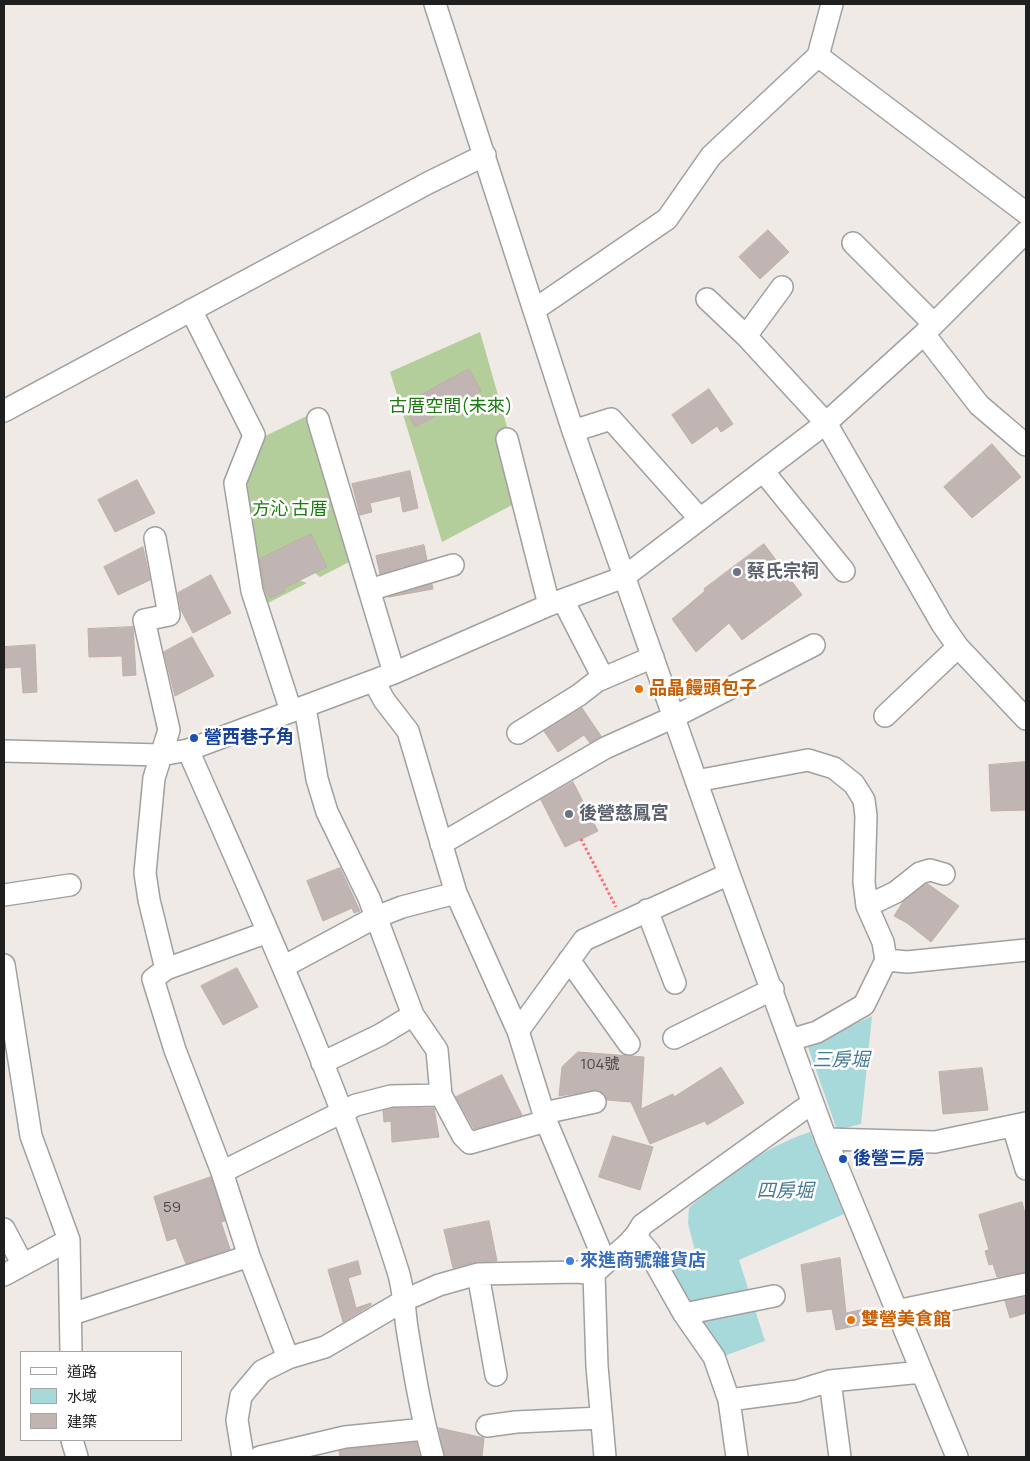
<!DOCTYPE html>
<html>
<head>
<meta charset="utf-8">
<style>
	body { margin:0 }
	#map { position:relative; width:1030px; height:1461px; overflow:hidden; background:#efeae5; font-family:Manrope,"Noto Sans TC",sans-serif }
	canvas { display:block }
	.frame { position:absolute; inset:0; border:5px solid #1f1f1f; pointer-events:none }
	.legend { position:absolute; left:20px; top:1351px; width:162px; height:90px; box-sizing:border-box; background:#fff; border:1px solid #a5a5a5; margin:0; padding:6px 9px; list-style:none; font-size:15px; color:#1f1f1f }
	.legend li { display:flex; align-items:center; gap:10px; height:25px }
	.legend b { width:25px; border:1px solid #a5a5a5 }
</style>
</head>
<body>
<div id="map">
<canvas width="1030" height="1461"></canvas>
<div class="frame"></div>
<ul class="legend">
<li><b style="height:6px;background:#fff"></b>道路</li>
<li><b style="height:14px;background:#a7d9db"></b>水域</li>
<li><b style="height:14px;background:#c0b5b2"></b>建築</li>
</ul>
</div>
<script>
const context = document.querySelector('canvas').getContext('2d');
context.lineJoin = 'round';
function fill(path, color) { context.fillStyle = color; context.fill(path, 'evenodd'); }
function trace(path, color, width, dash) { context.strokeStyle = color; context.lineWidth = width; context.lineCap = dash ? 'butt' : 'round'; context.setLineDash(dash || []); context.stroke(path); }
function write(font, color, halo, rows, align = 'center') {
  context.font = font + ' Manrope,"Noto Sans TC",sans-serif'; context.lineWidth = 5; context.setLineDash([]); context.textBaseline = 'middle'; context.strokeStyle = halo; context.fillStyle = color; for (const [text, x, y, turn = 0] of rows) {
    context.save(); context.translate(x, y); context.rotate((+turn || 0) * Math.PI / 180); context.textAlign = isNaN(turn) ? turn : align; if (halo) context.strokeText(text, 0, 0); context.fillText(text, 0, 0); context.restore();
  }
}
const forest = new Path2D(`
	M480 332 527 497 442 542 390 372Z
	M313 413 353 560 320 577 315 573 307 557 299 580 307 583 262 606 241 479 257 440Z`);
const water = new Path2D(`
	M872 1016 861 1124 837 1130 808 1047Z
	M810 1132 844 1214 739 1260 765 1341 705 1363 660 1267 696 1255 688 1223 689 1208C723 1178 766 1146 810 1132Z`);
const building = new Path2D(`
	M768 230 789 252 760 279 739 257Z
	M469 369 481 391 415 427 403 405Z
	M709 389 733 424 721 432 717 426 692 444 672 415Z
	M992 444 1021 477 972 518 944 487Z
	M410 471 418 508 403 512 400 496 370 503 372 512 360 515 352 484Z
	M137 480 155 513 115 532 98 500Z
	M311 534 327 567 284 588 285 591 270 598 264 586 260 559Z
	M764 544 802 595 742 640 729 623 696 652 672 619 705 591 704 589Z
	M424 545 427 560 380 574 376 556Z
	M143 547 150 580 118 595 104 567Z
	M211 575 231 613 193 633 181 610 178 593Z
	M432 584 433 589 389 597Z
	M133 627 136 675 123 676 122 656 89 657 88 629Z
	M192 637 214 676 175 696 164 652Z
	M35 645 37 692 23 693 21 667 4 668V647Z
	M582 708 601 736 590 743 584 735 558 752 544 731Z
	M1026 762V810L991 811 989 765Z
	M573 782 598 831 565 847 541 800Z
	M340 868 360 911 354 913 352 908 323 921 307 881Z
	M926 884H928L959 906 931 942 907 923 894 916 903 902Z
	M237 968 258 1007 223 1025 201 986Z
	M578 1052 644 1057 641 1109 673 1094 674 1097 721 1067 744 1103 707 1125 705 1121 650 1144 631 1102 607 1100 605 1094 598 1090 559 1096 562 1067Z
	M982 1068 988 1110 943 1114 939 1072Z
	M502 1075 522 1115 474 1129 456 1097Z
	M393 1108H434L439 1137 392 1142 391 1121 384 1122 383 1111Z
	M613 1136 653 1147 640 1190 599 1177Z
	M211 1177 225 1221 221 1222 230 1249 186 1264 176 1238 167 1241 154 1197Z
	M1022 1202 1026 1217V1272L997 1277 993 1264 989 1265 985 1251 989 1250 979 1215Z
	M489 1221 497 1261 476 1262 453 1268 444 1230Z
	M840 1258 846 1313 865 1309 868 1323 836 1330 832 1309 807 1312 801 1265Z
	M358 1261 361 1274 348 1278 356 1308 371 1303V1305L343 1322 328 1270Z
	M1026 1297V1313L1010 1318 1005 1301Z
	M439 1428 484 1438 482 1457H445Z
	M416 1442 420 1457H340L339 1451 347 1449Z`);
const path = new Path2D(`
	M581 839 616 907`);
const minor = new Path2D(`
	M435 4 573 431 729 874 826 1139 957 1457
	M818 56 832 4
	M853 243 934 324
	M707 299 746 336 826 423 942 624 958 647 1026 719
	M191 310 254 435 235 483 252 591 291 711
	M534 310 667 219 711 156 818 56 1026 213
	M924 334 979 405 1026 445
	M746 336 782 287
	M4 411 428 183 485 155
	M318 419 394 673
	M573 431 611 419 700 519
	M507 439 549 605
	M763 471 844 571
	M155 538 169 615 144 620 169 730 154 778 145 873 149 900 166 969 153 979 175 1050 222 1172 249 1256 288 1358
	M369 590 453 565
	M563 600 599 670
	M374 681 384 700 408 731 456 893 518 1031 546 1121 605 1262
	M305 707 317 779 327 812 369 898 413 1015 437 1050 441 1095 463 1136 470 1143 546 1121
	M885 716 958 647
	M518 733 579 695 597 681 653 657
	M188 750C263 920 341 1091 397 1268 404 1288 404 1307 407 1328 414 1371 421 1414 433 1457
	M4 751 161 755 188 750 394 673 549 605 624 577 826 423 924 334 1026 232
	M696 781 808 760 834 768 854 784 864 800 866 816 864 882 867 906 883 942 886 960
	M441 844 605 748 674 717 814 645
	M4 895 70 885
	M867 906 896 892 920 873 930 870 944 874
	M647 910 675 983
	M569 960 629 1044
	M4 965 31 1136 69 1240 71 1352
	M283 967 374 918 402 907 456 893
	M166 969 268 932
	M518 1031 584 940 729 874
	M674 1038 773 989
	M790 1040 817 1032 864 1005 886 960 907 962 1026 950
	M322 1063 380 1035 413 1015
	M544 1113 595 1102
	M1013 1126 1026 1169
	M826 1139 935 1142 1026 1123
	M222 1172 356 1105 391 1096 441 1095
	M4 1229 23 1265
	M636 1237 649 1252 684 1314 714 1357 729 1400 737 1457
	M478 1274 496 1375
	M4 1275 69 1240
	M896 1311 1026 1284
	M72 1314 249 1256
	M684 1314 774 1296
	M830 1381 840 1457
	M729 1400 797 1391 830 1381 922 1372
	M487 1426 516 1422 601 1418
	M72 1440 77 1457
	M243 1457 237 1420 241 1396 262 1371 288 1358 325 1347 405 1300 439 1285 478 1274 578 1272 594 1274
	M260 1457 345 1437 425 1429
	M605 1457 597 1366 594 1274C609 1257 632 1246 642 1225L812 1103`);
const markers = [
	[737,572,5,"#6b7280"],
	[639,689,5,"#e8710a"],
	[194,738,5,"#1a4fb4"],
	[569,814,5,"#6b7280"],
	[843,1159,5,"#1a4fb4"],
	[570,1261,5,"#3f7fe0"],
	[851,1320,5,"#e8710a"]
];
const numberNames = [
	["104號",600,1065],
	["59",172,1208]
];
const parkNames = [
	["古厝空間(未來)",451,407],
	["方沁 古厝",290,510]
];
const worshipNames = [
	["蔡氏宗祠",747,572],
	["後營慈鳳宮",579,814]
];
const foodNames = [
	["品晶饅頭包子",649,689],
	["雙營美食館",861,1320]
];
const transitNames = [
	["營西巷子角",204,738],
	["後營三房",853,1159]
];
const shopNames = [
	["來進商號雜貨店",580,1261]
];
const waterNames = [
	["三房堀",841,1061],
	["四房堀",785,1192]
];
fill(forest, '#b3cd9b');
fill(water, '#a7d9db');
fill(building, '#c0b5b2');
trace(building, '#c0aea8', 1);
trace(minor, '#a0a0a0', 24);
trace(path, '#f5707b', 3, [2.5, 2.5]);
trace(minor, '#fff', 21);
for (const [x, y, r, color] of markers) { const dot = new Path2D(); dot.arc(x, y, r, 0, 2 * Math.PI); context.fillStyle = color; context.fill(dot); trace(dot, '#fff', 2); }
write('15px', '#474444', null, numberNames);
write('18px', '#1a7a0f', '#fff', parkNames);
write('bold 18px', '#5b616d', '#fff', worshipNames, 'left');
write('bold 18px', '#c56008', '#fff', foodNames, 'left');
write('bold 18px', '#164399', '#fff', transitNames, 'left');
write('bold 18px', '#366cbe', '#fff', shopNames, 'left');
write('italic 19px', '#457b95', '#fff', waterNames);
</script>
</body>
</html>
